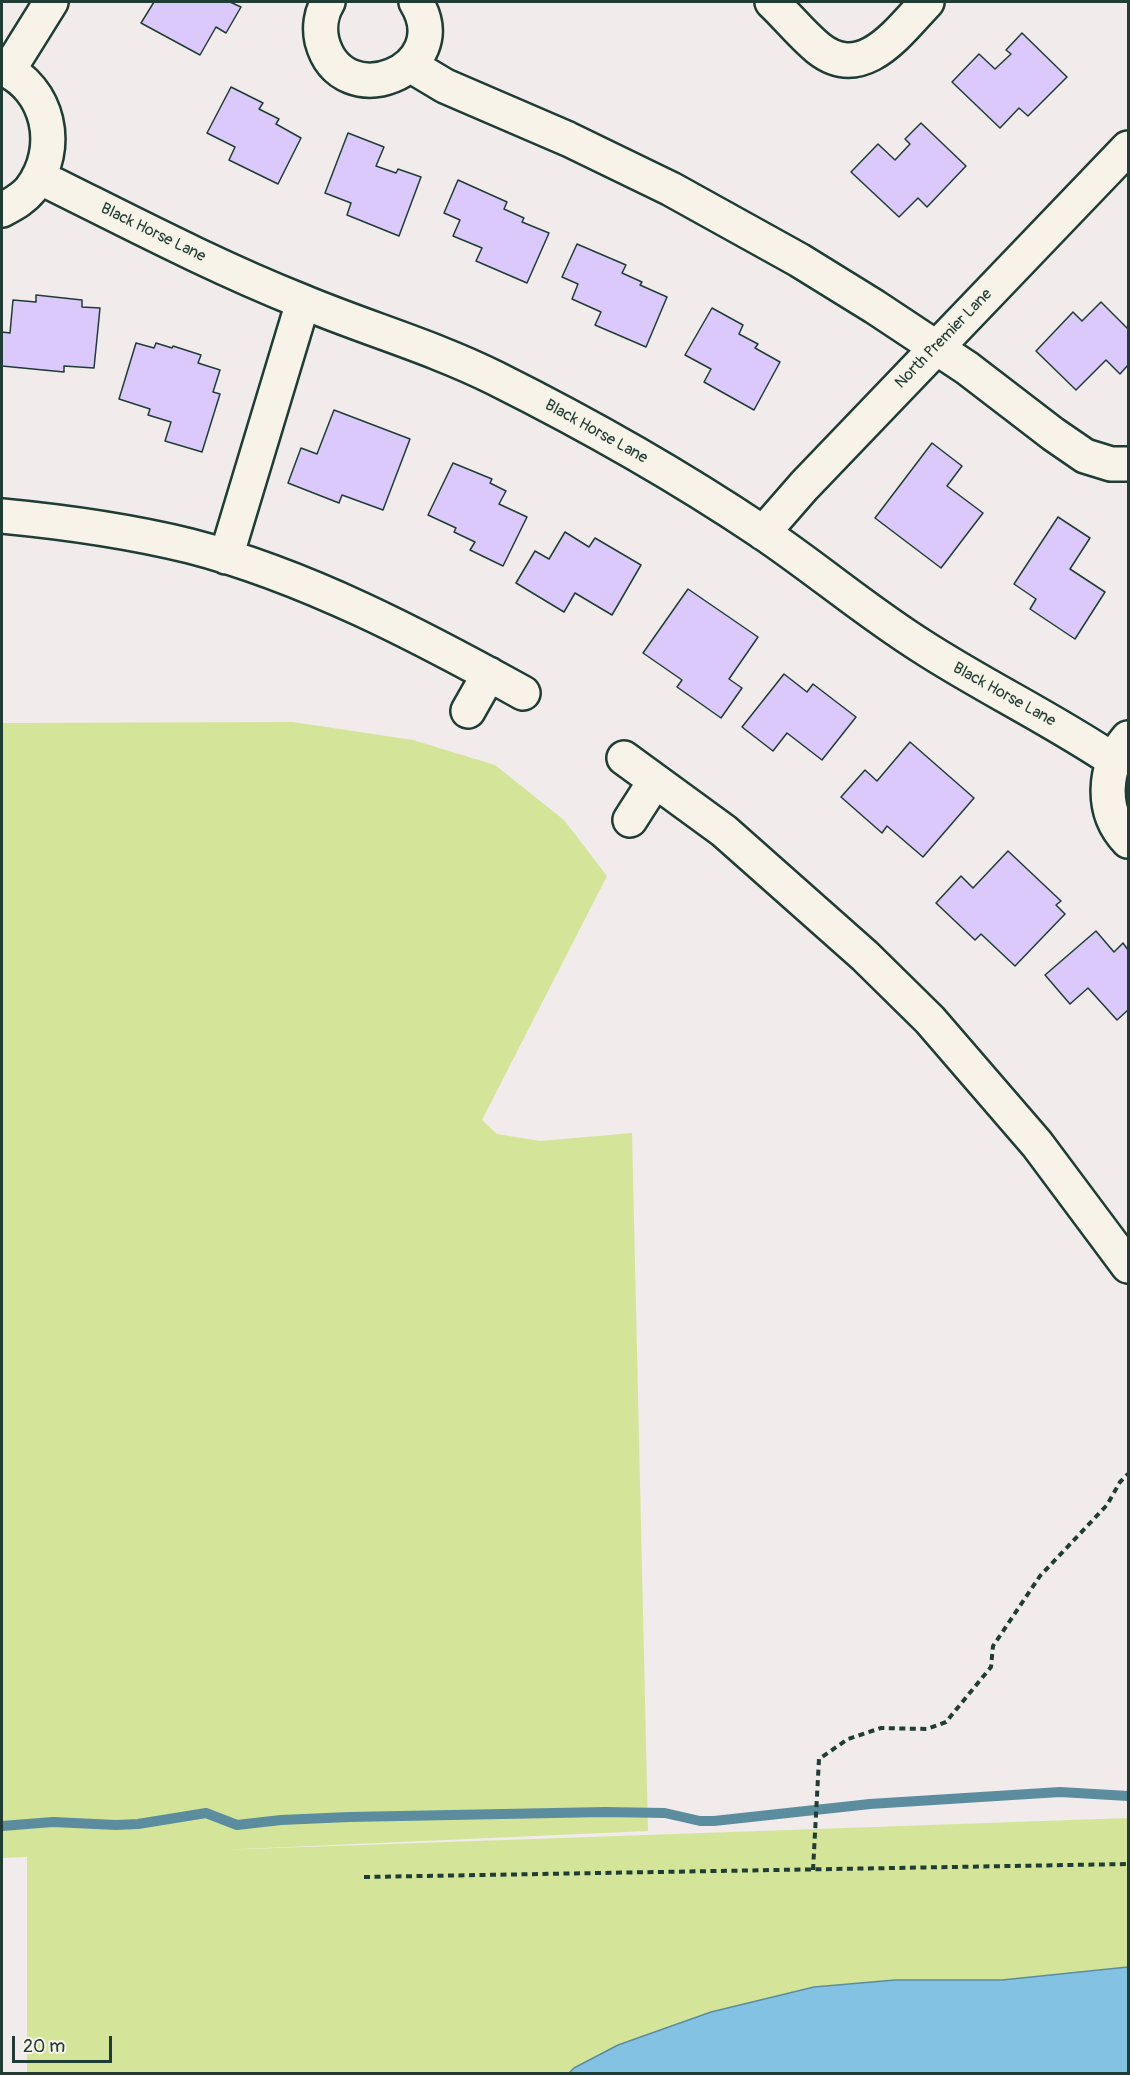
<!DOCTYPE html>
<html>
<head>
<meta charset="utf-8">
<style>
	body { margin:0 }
	#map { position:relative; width:1130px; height:2075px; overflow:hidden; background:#f1ebec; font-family:Pangolin,sans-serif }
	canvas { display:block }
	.frame { position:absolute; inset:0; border:3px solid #1f3d34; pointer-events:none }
	.scale { position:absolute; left:12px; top:2036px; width:100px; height:27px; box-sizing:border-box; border:3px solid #1f3d34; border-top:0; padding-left:8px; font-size:18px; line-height:21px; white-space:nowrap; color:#1f3d34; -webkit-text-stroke:4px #f7f3e8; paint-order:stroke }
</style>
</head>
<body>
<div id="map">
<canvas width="1130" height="2075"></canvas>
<div class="frame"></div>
<div class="scale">20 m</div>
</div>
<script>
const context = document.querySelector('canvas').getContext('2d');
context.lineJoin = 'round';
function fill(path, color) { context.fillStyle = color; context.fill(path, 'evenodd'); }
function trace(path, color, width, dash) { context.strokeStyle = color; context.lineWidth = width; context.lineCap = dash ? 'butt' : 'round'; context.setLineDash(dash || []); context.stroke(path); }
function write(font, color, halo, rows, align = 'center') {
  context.font = font + ' Pangolin,sans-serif'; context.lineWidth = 4.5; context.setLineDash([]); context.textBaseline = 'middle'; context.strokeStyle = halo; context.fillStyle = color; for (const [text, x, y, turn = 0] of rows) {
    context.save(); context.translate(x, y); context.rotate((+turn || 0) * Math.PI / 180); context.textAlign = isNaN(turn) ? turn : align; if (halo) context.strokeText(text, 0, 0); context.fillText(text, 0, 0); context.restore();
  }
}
const green = new Path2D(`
	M293 722 413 740 495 765 564 820 607 876 482 1120 497 1134 540 1141 632 1133 648 1831 220 1850 1128 1818V2073H27V1857L2 1858V723Z`);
const water = new Path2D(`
	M1128 1967V2073H569L574 2068 618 2045 711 2012 814 1987 895 1980H1002Z`);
const stream = new Path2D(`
	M2 1826 53 1822 116 1825 138 1824 206 1813 237 1825 281 1820 349 1817 605 1812 665 1813 700 1821H714L870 1804 1060 1792 1128 1796`);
const building = new Path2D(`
	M154 2H230L241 7 226 33 216 27 200 55 141 23Z
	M1022 33 1067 77 1028 116 1019 108 1000 128 952 82 979 54 995 69 1011 54 1006 50Z
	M231 87 263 103 259 109 279 119 276 124 301 138 278 184 229 160 235 147 207 133Z
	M921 123 966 166 927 207 918 198 899 217 851 172 878 144 895 160 910 144 905 139Z
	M348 133 384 147 376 166 396 173 398 169 421 177 399 236 347 215 351 203 325 193Z
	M458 180 507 202 504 209 524 218 522 222 549 233 527 283 476 261 482 248 453 236 460 220 444 213Z
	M577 244 626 265 622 273 642 282 640 285 667 297 646 347 595 325 601 312 572 299 578 284 562 277Z
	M36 295 82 300V307L100 308 94 368 64 366V372L2 366V332L10 333 13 300 36 302Z
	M1101 302 1128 329V365L1120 374 1106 360 1076 390 1036 351 1073 312 1082 321Z
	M712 308 743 325 739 334 758 344 755 348 780 362 754 410 704 382 711 369 685 355Z
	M136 343 154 348 156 343 172 348 173 346 201 355 198 363 220 370 213 392 220 394 202 452 165 441 171 422 148 415 150 409 119 399Z
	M334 410 410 439 383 510 342 495 339 503 288 483 301 448 317 454Z
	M932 443 962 466 947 486 983 513 941 568 875 518Z
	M453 463 492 479 490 483 506 491 499 504 527 517 503 566 470 550 475 542 454 532 456 528 428 515Z
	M1058 517 1090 538 1070 569 1105 592 1075 639 1030 609 1036 599 1014 584Z
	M565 532 589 547 595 538 641 565 612 615 575 593 564 612 516 583 535 551 549 559Z
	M688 589 758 637 729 679 742 688 721 718 677 687 682 680 643 653Z
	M784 674 807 692 813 684 856 717 822 760 787 733 773 751 742 727Z
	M910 742 974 798 923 857 887 826 882 833 841 797 865 770 877 781Z
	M1008 851 1061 901 1056 905 1065 914 1015 966 981 934 975 940 936 903 961 876 973 888Z
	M1096 931 1114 952 1123 943 1128 950V1010L1117 1020 1088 988 1070 1004 1045 975Z`);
const path = new Path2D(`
	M813 1870 819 1759 848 1739 881 1728 927 1729 946 1722 991 1667 993 1646 1040 1576 1107 1505 1120 1482 1128 1474
	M364 1877 1128 1864`);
const minor = new Path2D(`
	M328 2C321 13 319 28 322 41 342 117 458 70 416 2
	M772 2C787 16 801 34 818 48 863 84 899 31 927 2
	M410 65 445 86 568 139 671 189 799 260 875 307 967 368 1053 434 1085 456 1111 464H1128
	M2 68C49 88 62 148 31 189 23 199 13 204 2 210
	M8 71 51 2
	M39 177C126 220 211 265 301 301 365 328 433 347 495 378 587 424 677 475 762 532 817 569 867 612 923 647 985 687 1052 719 1113 760
	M2 516C65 522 129 531 190 546 306 576 420 636 523 693
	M763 533 804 486 1128 148
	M226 557 303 302
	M468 711 489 674
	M1128 738C1103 767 1100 812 1128 841
	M624 758 724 831 865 956 930 1020 1037 1144 1128 1266
	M630 820 655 781`);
const streetNames = [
	["Black Horse Lane",153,233,26],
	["North Premier Lane",944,339,-46],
	["Black Horse Lane",596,432,29],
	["Black Horse Lane",1004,695,29]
];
fill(green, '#d4e599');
fill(water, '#84c2e4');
trace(water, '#5c8d9e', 1.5);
trace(stream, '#5c8d9e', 10);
fill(building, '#dac9fa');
trace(building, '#1f3d34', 1.5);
trace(minor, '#1f3d34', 38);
trace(path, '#1f3d34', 4, [6, 4.5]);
trace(minor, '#f7f3e8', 33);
write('16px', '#1f3d34', '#f7f3e8', streetNames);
</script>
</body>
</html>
